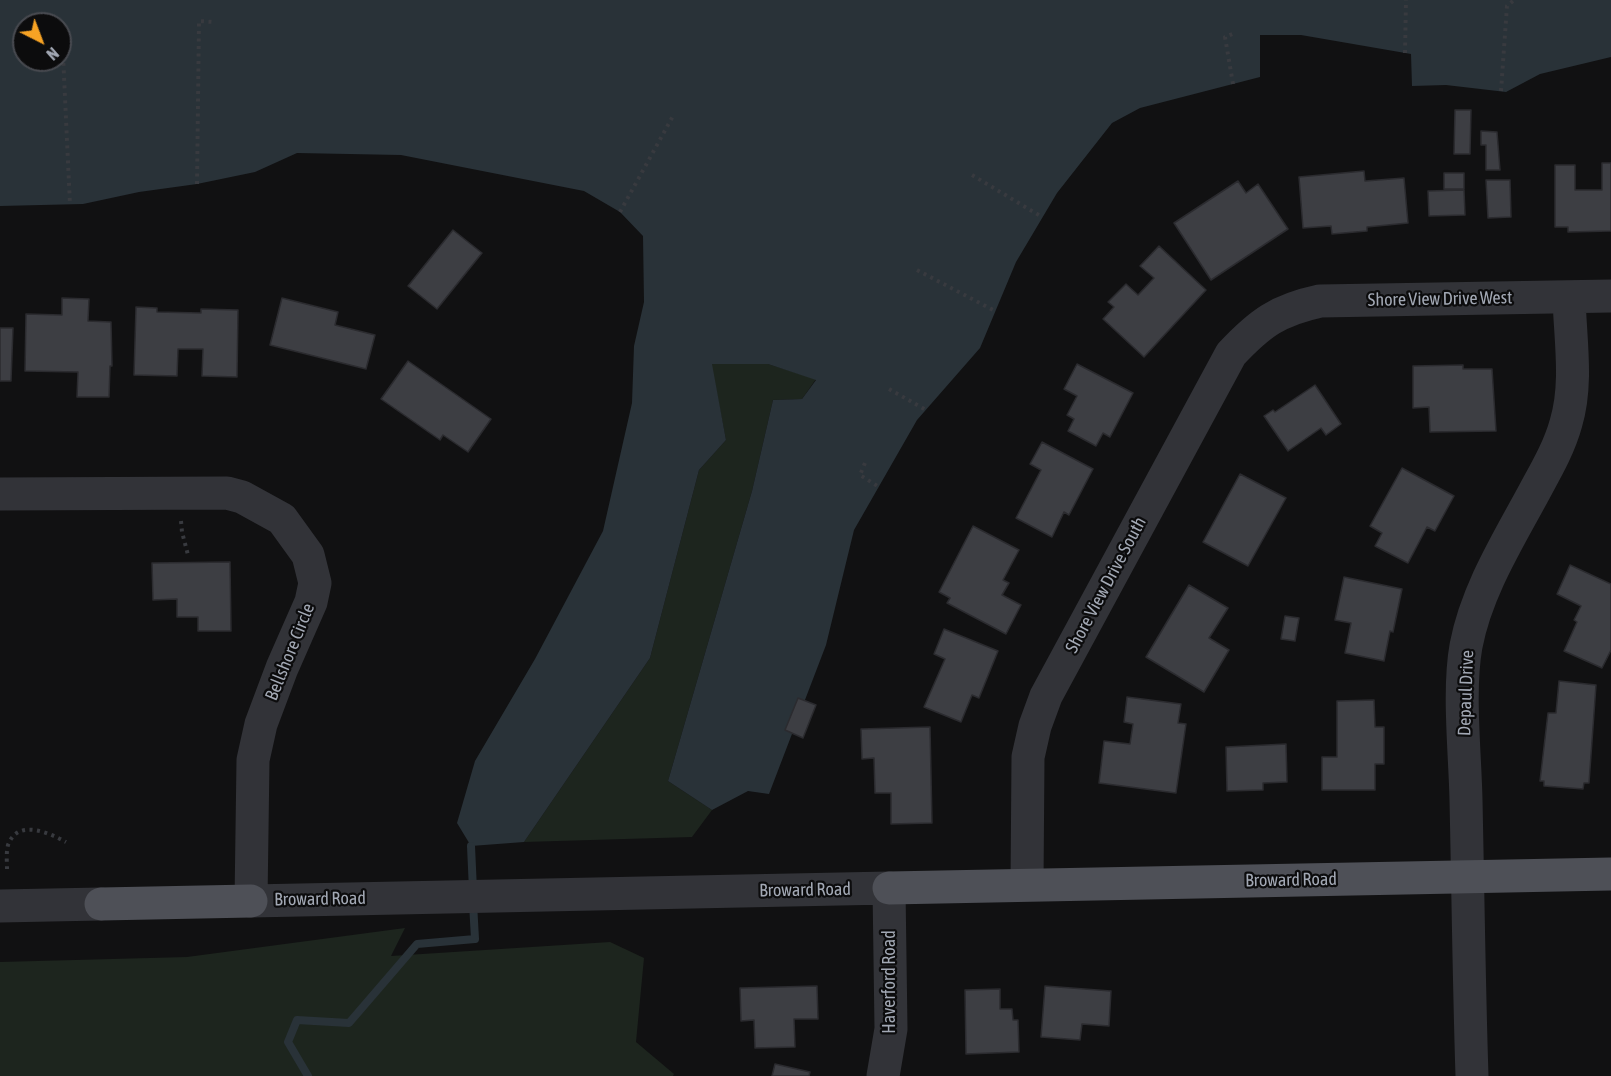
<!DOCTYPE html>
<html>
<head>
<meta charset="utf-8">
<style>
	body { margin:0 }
	#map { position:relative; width:1611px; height:1076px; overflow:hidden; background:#111112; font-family:"Asap Condensed",sans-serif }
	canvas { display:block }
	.north { position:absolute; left:12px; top:12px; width:60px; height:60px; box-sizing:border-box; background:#0c0c0d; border:2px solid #484a50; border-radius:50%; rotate:138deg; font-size:16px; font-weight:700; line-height:24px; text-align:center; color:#a2a8b4 }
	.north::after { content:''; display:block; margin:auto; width:21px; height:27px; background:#f7a324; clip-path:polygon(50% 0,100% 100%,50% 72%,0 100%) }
</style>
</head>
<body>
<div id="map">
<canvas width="1611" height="1076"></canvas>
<div class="north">N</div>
</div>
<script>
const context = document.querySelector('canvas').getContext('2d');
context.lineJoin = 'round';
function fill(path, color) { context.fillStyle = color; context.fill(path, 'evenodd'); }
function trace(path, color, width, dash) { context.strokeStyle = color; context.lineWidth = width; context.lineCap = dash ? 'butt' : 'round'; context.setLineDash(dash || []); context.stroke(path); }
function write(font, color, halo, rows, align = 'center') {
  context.font = font + ' "Asap Condensed",sans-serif'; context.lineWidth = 4.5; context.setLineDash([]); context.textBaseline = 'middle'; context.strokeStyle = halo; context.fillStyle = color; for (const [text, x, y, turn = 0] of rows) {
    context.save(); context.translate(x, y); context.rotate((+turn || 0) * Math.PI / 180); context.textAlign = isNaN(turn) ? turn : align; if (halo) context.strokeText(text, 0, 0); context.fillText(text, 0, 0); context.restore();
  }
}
const green = new Path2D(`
	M711 364H768L816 379 802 399 773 400 752 491 668 781 712 810 692 837 524 842 650 658 699 470 726 440Z
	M405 928 391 956 610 942 644 958 636 1042 674 1074 673 1076H0V962L187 957Z`);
const water = new Path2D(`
	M0 0H1611V57L1540 74 1506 92 1446 85 1412 86 1411 54 1301 35H1260V77L1140 108 1112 123 1057 193 1016 262 980 348 917 420 854 530 826 645 769 794 748 791 712 810 668 781 752 491 773 400 802 399 816 380 768 364H712L726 440 699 470 650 658 524 842 471 846 457 823 475 761 535 659 603 531 632 403 634 346 644 302 643 236 620 212 584 191 401 155 297 153 255 172 197 184 139 192 83 204 0 206ZM24 24H60V60H24Z`);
const stream = new Path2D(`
	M471 846 473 890
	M308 1076 288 1042 297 1020 349 1023 417 944 475 939 473 903`);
const building = new Path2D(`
	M1455 110H1471L1470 154H1454Z
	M1481 131 1497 132 1500 170H1486V145H1481Z
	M1602 163H1611V231L1568 232V227H1555V165H1575V190H1602Z
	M1364 171 1365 181 1404 178 1408 223 1367 227V231L1332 234 1331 226 1303 228 1299 177Z
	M1444 173H1464V189H1444Z
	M1486 180H1510L1511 217 1488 218Z
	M1238 181 1246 193 1258 184 1288 229 1211 280 1174 223Z
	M1464 190 1465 215 1429 216 1428 191Z
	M453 230 482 253 437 309 408 286Z
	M1159 246 1206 290 1144 357 1103 319 1114 307 1108 302 1126 284 1138 295 1154 278 1140 266Z
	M62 298 89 299 88 321 111 322 112 366H110L109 397H77L78 372 25 371 26 314 62 315Z
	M282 298 338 312 335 325 375 335 366 369 270 345Z
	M136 307 157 308V312L201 313V309L238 310 237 377 202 376 203 349H178L177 376 134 375Z
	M0 328H13L11 381H0Z
	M408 361 491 419 468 452 443 435 440 440 381 399Z
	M1077 364 1133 393 1110 437 1103 433 1096 446 1068 431 1074 419 1067 415 1077 396 1064 389Z
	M1463 365V369H1492L1496 431 1430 432 1429 407 1413 408V366Z
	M1315 385 1341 424 1326 435 1321 428 1288 451 1264 416 1273 410 1275 412Z
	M1042 442 1093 469 1069 515 1064 512 1052 537 1016 518 1041 470 1030 464Z
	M1402 468 1454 496 1435 531 1427 527 1408 563 1375 546 1382 533 1370 526Z
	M1240 474 1286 498 1248 566 1203 542Z
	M973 526 1019 550 1003 580 1009 583 1002 595 1021 605 1006 634 947 603 950 598 939 592Z
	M230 562 231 631H198V617H177V599L153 600 152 563Z
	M1570 565 1611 584V650L1602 668 1564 651 1577 622 1574 620 1581 606 1557 594Z
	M1344 577 1402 589 1393 632 1390 631 1384 661 1345 653 1351 623 1335 620Z
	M1189 585 1228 608 1209 638 1229 650 1204 692 1146 657Z
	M1285 616 1299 618 1295 641 1281 639Z
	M944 629 998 651 979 698 972 695 961 722 924 707 945 659 934 654Z
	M1559 681 1596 685 1589 783H1584L1583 789 1544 786V781H1540L1548 713H1556Z
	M1127 697 1181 704 1178 723 1186 724 1176 793 1099 783 1104 741 1130 744 1133 724 1124 722Z
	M798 698 816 705 803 738 785 730Z
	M1374 700 1375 727H1384V764H1375V790H1322V757H1337V701Z
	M930 727 932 823 891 824V793H875L874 758 862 759 861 729Z
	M1286 744 1287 782 1263 783V790L1227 791 1226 747Z
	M817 986 818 1019H794L795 1047 755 1048 754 1020 741 1021 740 988Z
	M1045 986 1111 991 1109 1026 1082 1024 1080 1040 1041 1037Z
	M1000 989V1009H1012L1013 1020H1018L1019 1052 966 1054 965 990Z
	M775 1064 810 1072 809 1076H772Z`);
const path = new Path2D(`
	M62 33 70 205
	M1405 53 1406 0
	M1233 84 1225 37 1235 33
	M1501 91 1507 6 1514 0
	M972 175 1042 217
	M197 184 199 21 214 22
	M620 212 673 116
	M917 270 995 311
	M889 389 926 410
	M865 463 860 475 879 487
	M181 521 182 532 188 555
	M7 869C7 862 6 853 8 845 18 818 49 833 66 842`);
const minor = new Path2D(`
	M0 494 227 493 242 497 282 519 308 555 315 583 311 602 282 668 261 724 253 760 251 901 889 888 891 1029 883 1076
	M1027 884 1028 757 1035 726 1046 696 1231 354C1260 323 1278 310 1320 301L1611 296
	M0 906 101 904
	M1472 1076C1469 984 1468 892 1466 800 1465 753 1458 690 1466 646 1477 588 1511 536 1538 485 1549 465 1560 445 1566 423 1578 383 1570 338 1569 297`);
const major = new Path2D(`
	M889 888 1611 874
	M101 904 251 901`);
const streetNames = [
	["Shore View Drive West",1440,299,-1],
	["Shore View Drive South",1106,585,-62],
	["Bellshore Circle",290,652,-68],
	["Depaul Drive",1466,693,-88],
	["Broward Road",1291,880,-1],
	["Broward Road",805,890,-1],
	["Broward Road",320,899,-1],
	["Haverford Road",889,982,-90]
];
fill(green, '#1d251e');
fill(water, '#293238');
trace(stream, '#293238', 8);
fill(building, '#3d3e43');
trace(building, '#2b2b2f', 1.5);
trace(path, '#383a3f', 4, [3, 4.5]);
trace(minor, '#323338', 33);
trace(major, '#4e5057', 33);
write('18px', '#a2a8b4', '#0c0c0d', streetNames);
</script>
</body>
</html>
